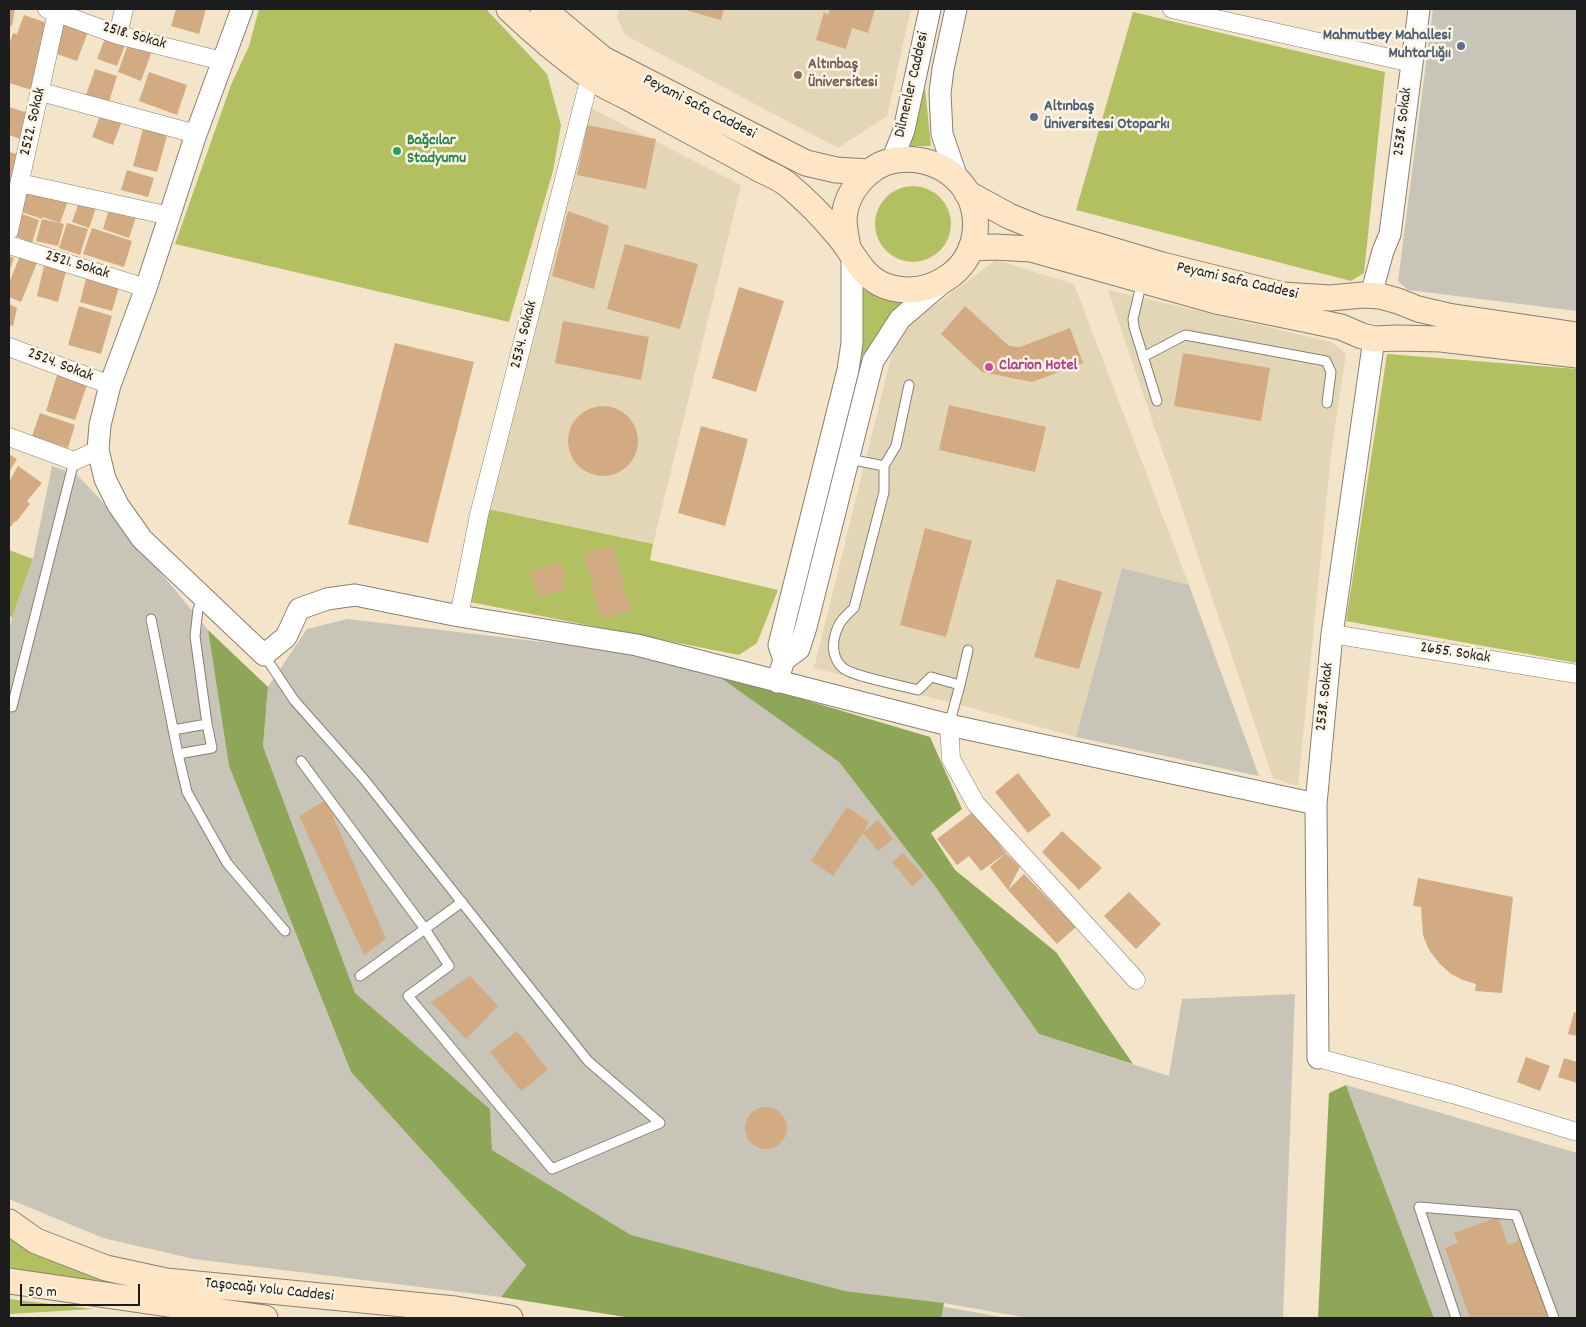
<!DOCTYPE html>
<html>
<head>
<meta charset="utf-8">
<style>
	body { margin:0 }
	#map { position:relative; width:1586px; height:1327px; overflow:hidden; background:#f4e4c9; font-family:Dekko,sans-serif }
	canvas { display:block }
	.frame { position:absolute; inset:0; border:10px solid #1c1c1c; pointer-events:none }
	.scale { position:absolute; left:20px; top:1284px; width:120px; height:22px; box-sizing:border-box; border:2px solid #1c1c1c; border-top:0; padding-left:6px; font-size:15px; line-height:18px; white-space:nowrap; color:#1c1c1c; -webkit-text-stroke:4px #fcf5e5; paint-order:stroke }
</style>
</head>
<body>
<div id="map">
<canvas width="1586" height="1327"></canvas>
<div class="frame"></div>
<div class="scale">50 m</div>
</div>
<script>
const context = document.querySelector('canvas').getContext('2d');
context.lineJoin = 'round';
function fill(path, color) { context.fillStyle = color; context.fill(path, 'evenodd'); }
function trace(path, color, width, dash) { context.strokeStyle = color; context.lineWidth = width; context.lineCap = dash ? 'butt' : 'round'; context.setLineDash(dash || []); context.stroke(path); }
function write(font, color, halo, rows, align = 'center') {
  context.font = font + ' Dekko,sans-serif'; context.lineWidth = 5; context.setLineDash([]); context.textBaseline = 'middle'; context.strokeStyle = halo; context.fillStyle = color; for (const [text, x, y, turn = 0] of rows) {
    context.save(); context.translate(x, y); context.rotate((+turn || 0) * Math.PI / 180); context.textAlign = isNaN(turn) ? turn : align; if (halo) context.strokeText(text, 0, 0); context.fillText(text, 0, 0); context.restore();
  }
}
const built = new Path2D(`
	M619 9H911L887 116 838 148 625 35 617 17Z
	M583 104 741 185 653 544 483 508Z
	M996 260 1074 284 1189 585 1122 568 1076 737 960 705 814 668 897 333Z
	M1108 290 1332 342 1346 354 1331 454 1298 786 1273 778Z`);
const industrial = new Path2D(`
	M1433 9H1577V311L1408 290 1398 281Z
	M52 466 77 475 100 499 208 630 229 766 351 1072 526 1265 501 1297 194 1259 103 1238 9 1199V632L12 617 33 559Z
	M1122 568 1189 585 1259 776 1076 737Z
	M347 619 628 652 714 673 839 762 934 885 1039 1034 1169 1076 1182 999 1295 994 1283 1318H1028L944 1303 845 1291 631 1235 492 1150 490 1109 355 993 263 746 268 687 307 629Z
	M1346 1085 1577 1153V1318H1434Z
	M913 1301 1006 1318H936Z`);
const green = new Path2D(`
	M259 9H486L547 74 561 125 553 171 509 322 175 244 231 85 249 46Z
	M1133 12 1385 72 1364 273 1351 281 1076 210Z
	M925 88 931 146H909Z
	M875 224a38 38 0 1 1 76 0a38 38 0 1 1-76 0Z
	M857 288 903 303 902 310 862 356 858 354Z
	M1387 354 1577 369V663L1346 621Z
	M483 508 653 544 650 560 778 590 757 643 739 655 465 601Z
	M9 550 33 559 12 617 9 616Z
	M9 1238 37 1254 143 1286 9 1270Z
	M9 1299 94 1309 9 1314Z`);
const forest = new Path2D(`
	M208 630 268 687 263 746 355 993 490 1109 492 1150 631 1235 845 1291 944 1303 941 1318H631L501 1297 526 1265 351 1072 229 766Z
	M714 673 930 737 962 809 931 833 955 870 1056 952 1133 1064 1039 1034 934 885 839 762Z
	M1346 1085 1434 1318H1318L1329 1093Z`);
const building = new Path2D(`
	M9 9H15L12 26H9Z
	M176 9H206L199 34 171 26Z
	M682 9H724L721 20Z
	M830 9H875L868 33 852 28 846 49 816 40 824 12 828 15Z
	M24 15 50 24 32 90 9 83V45L13 33 33 39 17 34Z
	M61 23 88 32 77 61 51 52Z
	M107 33 127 40 117 66 97 59Z
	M129 42 152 51 141 81 118 72Z
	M95 69 117 76 109 102 86 95Z
	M149 72 187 85 177 115 139 101Z
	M9 107 28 113 20 139 9 135Z
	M101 113 122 121 113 145 92 137Z
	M144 125 168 132 157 172 133 166Z
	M587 125 656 139 646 189 577 175Z
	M9 152 21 155 9 192Z
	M127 170 154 178 148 197 121 190Z
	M28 188 68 201 60 223 42 217V219L64 224 58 246 36 241 42 219 19 211Z
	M80 199 97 205 89 228 72 222Z
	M109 209 136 217 129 238 103 229Z
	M568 211 609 226 594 289 552 276Z
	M22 214 39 220 32 243 15 236Z
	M67 223 88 229 80 255 59 248Z
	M92 228 132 241 124 267 83 254Z
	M625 244 698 264 680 329 607 309Z
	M9 256 14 258 9 272Z
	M20 256 37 263 21 302 9 297V283Z
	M44 266 66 271 58 302 37 296Z
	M87 275 120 284 112 311 80 302Z
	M739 287 784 301 756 392 712 378Z
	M9 304 17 308 13 326 9 325Z
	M79 306 112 316 101 354 68 345Z
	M965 306 1009 346 1020 347 1070 328 1083 363 1032 382 982 372 941 334Z
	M563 321 649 337 641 380 555 363Z
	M395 343 474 362 428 543 348 524Z
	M1183 353 1270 368 1261 421 1174 406Z
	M57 375 87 385 75 420 46 411Z
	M949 405 1046 427 1035 472 939 450Z
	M568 441a35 35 0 1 1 70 0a35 35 0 1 1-70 0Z
	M40 413 75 425 68 448 32 436Z
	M701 426 748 439 725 526 678 513Z
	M9 454 17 459 9 472Z
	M18 466 42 483 27 501 30 504 16 522 15 521 9 529V482Z
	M925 528 972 541 946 637 900 625Z
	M613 546 631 611 601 619 584 554Z
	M561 562 566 581 562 582 564 590 538 597 531 571Z
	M1057 579 1102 592 1079 669 1034 657Z
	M1018 773 1051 815 1028 833 995 792Z
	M326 800 386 939 364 955 299 816Z
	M847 807 869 822 863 833 878 820 893 839 878 851 863 833 833 876 811 861Z
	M974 811 1006 853 981 871 969 856 957 865 937 839Z
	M1062 831 1102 868 1079 890 1042 852Z
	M903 853 924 876 912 886 892 862Z
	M1006 853 1020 867 1008 890 1024 874 1076 927 1057 944 1008 890 990 867Z
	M1418 878 1513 897 1502 993 1475 991 1476 984 1463 980 1451 974 1439 963 1429 950 1423 935 1421 907 1413 906Z
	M1129 892 1161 924 1136 949 1104 916Z
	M470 976 498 1006 466 1039 431 1002Z
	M1574 1012 1577 1013V1036L1568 1034Z
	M517 1031 548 1070 521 1091 490 1052Z
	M1526 1057 1550 1066 1540 1091 1517 1082Z
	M1564 1058 1577 1062V1083L1558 1077Z
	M745 1128a21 21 0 1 1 42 0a21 21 0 1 1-42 0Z
	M1498 1217 1508 1245 1520 1240 1548 1318H1470L1445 1248 1458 1243 1454 1233Z`);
const service = new Path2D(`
	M1142 281 1133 319 1134 327 1157 401
	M1143 357 1185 335 1326 361 1331 372 1327 403
	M909 385 896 446 884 466V492L854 608C842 619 837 624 834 640 832 650 835 661 843 668 852 676 903 686 918 690L931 677 960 685 949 725
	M849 459 884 466
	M151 619 178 754 187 792 227 863 285 931
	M264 655 294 700 363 778 588 1061 660 1123 552 1169 408 996 449 966 425 929 301 761
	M960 685 968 650
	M12 707 74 461
	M173 730 207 724
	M178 754 212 748 207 724 195 636 198 609 204 598
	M360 976 462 902
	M1456 1318 1419 1207 1516 1215 1554 1318`);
const minor = new Path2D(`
	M47 9 118 35 222 61
	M1172 9 1412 63
	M118 35 124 9
	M41 92 196 134
	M20 183 170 216
	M9 231 57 12
	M9 245 146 288
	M9 347 110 385
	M9 437 74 461 98 450
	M459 616 479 515 590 77 596 70
	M1332 634 1577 674
	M949 725 951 759 976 804 1136 980
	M1318 1058 1456 1095 1577 1132`);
const tertiary = new Path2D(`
	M242 9 196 134 146 288 110 385 100 425 98 450 105 479 118 505 142 539 264 655 286 637 299 609 327 599 355 595 459 616 637 645 949 725 1316 804
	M956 9 943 69 940 93 942 134 958 181
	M892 161 904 130 930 9
	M1371 295 1383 251 1390 234 1419 9
	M784 660 799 649 806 627 873 361 900 319 942 283
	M777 682 784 660 779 645 848 370 852 343V254
	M1318 1058 1316 804 1332 634 1374 339`);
const secondary = new Path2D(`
	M509 9C534 33 561 56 589 76 601 85 616 91 629 98 655 112 680 126 706 140 725 150 743 160 761 170 770 174 779 178 787 184 805 199 822 216 837 234 855 254 862 281 892 288 929 297 970 273 975 233 980 186 941 154 896 160 869 164 846 191 844 218 844 228 846 237 848 247
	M543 9 603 59 806 163 836 170 870 172
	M967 193 1009 216 1038 228 1162 265 1283 295 1330 298 1363 295 1380 296 1398 301 1418 309 1448 316 1577 335
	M971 248 995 247 1031 249 1216 301 1308 320 1341 327 1362 336 1374 339 1396 338 1441 339 1577 355
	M9 1222 36 1241 106 1268 166 1281 455 1309 510 1318
	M9 1281 265 1318`);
const markers = [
	[1461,46,5,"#5c6f8a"],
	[798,75,5,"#8d6e63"],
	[1034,117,5,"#5c6f8a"],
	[397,151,5,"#2e9e5b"],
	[989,367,5,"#d1479c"]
];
const streetNames = [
	["2518. Sokak",134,37,16],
	["Dilmenler Caddesi",913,85,-77],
	["Peyami Safa Caddesi",699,108,27],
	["2522. Sokak",34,122,-77],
	["2538. Sokak",1404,122,-83],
	["2521. Sokak",77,266,17],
	["Peyami Safa Caddesi",1237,282,13],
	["2534. Sokak",525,335,-76],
	["2524. Sokak",60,366,21],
	["2655. Sokak",1455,654,9],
	["2538. Sokak",1326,697,-84],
	["Taşocağı Yolu Caddesi",269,1291,6]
];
const serviceNames = [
	["Mahmutbey Mahallesi",1451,37],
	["Muhtarlığıı",1451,55],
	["Altınbaş",1044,108,"left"],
	["Üniversitesi Otoparkı",1044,126,"left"]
];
const educationNames = [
	["Altınbaş",808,66],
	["Üniversitesi",808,84]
];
const leisureNames = [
	["Bağcılar",407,142],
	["Stadyumu",407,160]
];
const hotelNames = [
	["Clarion Hotel",999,367]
];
fill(built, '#e3d6b7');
fill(industrial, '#c8c4b8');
fill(green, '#b2c062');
fill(forest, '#8da658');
fill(building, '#d2ab82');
trace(service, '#888072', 11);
trace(minor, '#888072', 19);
trace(tertiary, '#888072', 23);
trace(secondary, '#888072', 27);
trace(service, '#fff', 9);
trace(minor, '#fff', 18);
trace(tertiary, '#fff', 21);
trace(secondary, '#fde5c5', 25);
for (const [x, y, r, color] of markers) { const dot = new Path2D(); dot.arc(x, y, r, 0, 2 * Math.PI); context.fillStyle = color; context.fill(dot); trace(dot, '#fcf5e5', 2); }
write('16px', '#1c1c1c', '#fcf5e5', streetNames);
write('bold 16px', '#4e5e75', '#fcf5e5', serviceNames, 'right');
write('bold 16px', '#785e54', '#fcf5e5', educationNames, 'left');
write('bold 16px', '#27864d', '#fcf5e5', leisureNames, 'left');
write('bold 16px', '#b23c85', '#fcf5e5', hotelNames, 'left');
</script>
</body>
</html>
